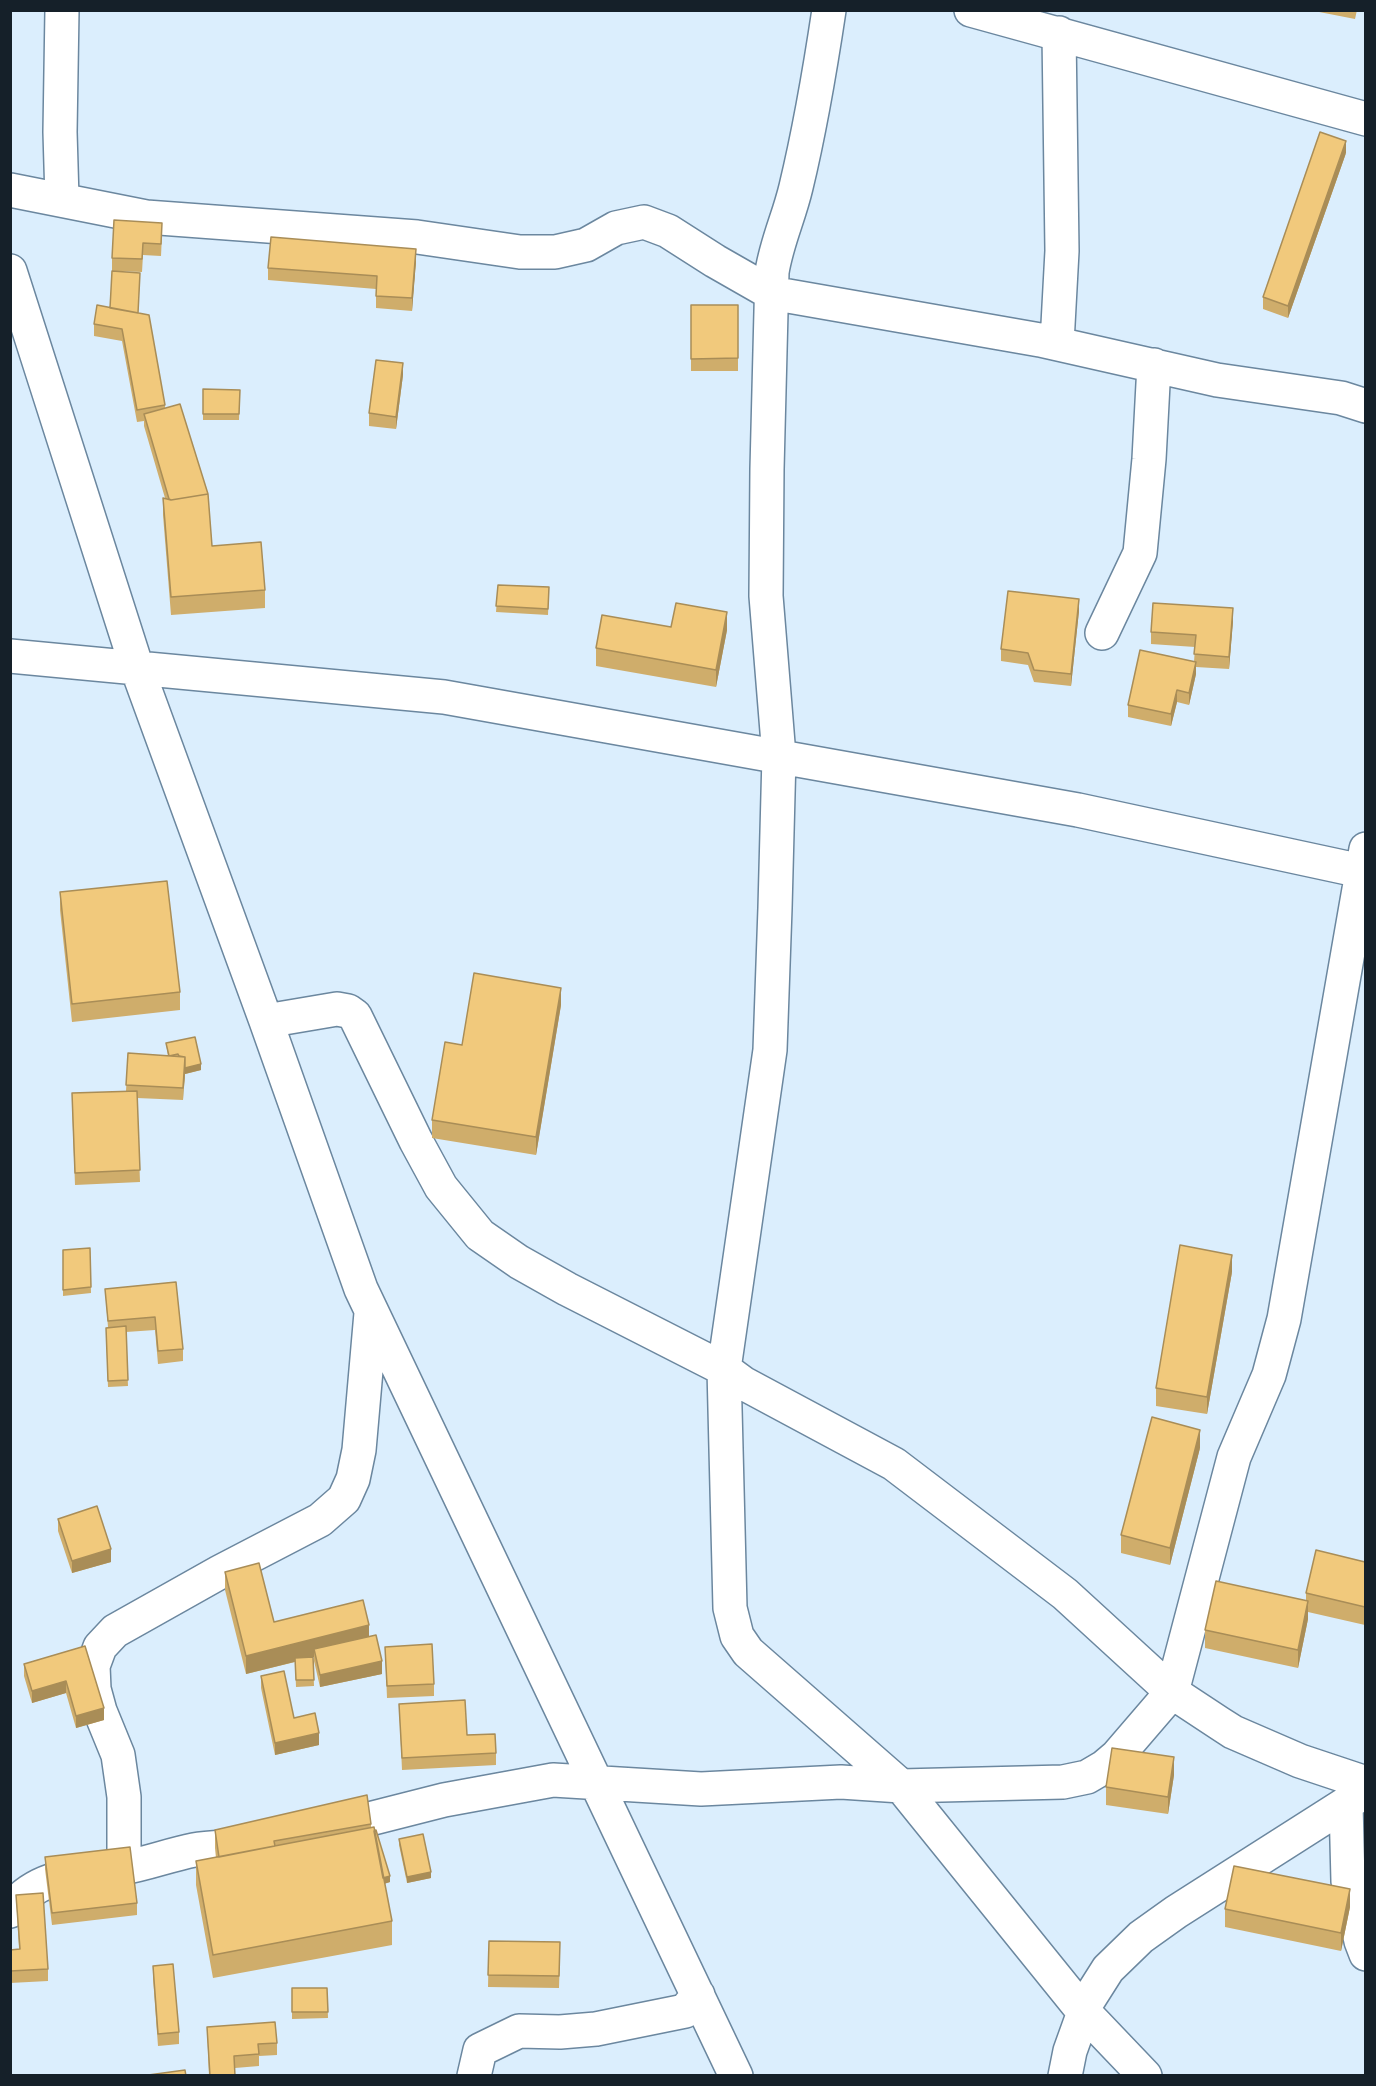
<!DOCTYPE html>
<html>
<head>
<meta charset="utf-8">
<style>
	body { margin:0 }
	#map { position:relative; width:1376px; height:2086px; overflow:hidden; background:#dbeefd; font-family:Karla,sans-serif }
	canvas { display:block }
	.frame { position:absolute; inset:0; border:12px solid #152029; pointer-events:none }
</style>
</head>
<body>
<div id="map">
<canvas width="1376" height="2086"></canvas>
<div class="frame"></div>
</div>
<script>
const context = document.querySelector('canvas').getContext('2d');
context.lineJoin = 'round';
function trace(path, color, width, dash) { context.strokeStyle = color; context.lineWidth = width; context.lineCap = dash ? 'butt' : 'round'; context.setLineDash(dash || []); context.stroke(path); }
function fill(path, color) { context.fillStyle = color; context.fill(path, 'evenodd'); }
const minor = new Path2D(`
	M62 10 60 132 62 199
	M829 10C820 70 810 129 796 187 789 217 777 241 772 272L767 469 766 596 779 756 775 908 770 1050 724 1369 730 1608 737 1636 748 1652 901 1786 1082 2010 1145 2076
	M971 10 1366 119
	M10 190 146 217 417 237 520 252H555L586 245 616 228 644 222 668 231 715 261 771 293 1040 340 1217 380 1341 398 1366 406
	M10 271 137 668 266 1021 361 1289 736 2076
	M1057 343 1062 251 1059 33
	M1102 633 1140 553 1149 459 1154 365
	M10 656 444 697 1078 810 1366 872
	M266 1021 337 1009 348 1011 355 1016 416 1141 441 1187 480 1235 519 1262 567 1289 724 1369 743 1383 894 1464 1065 1594 1172 1692 1219 1723 1233 1732 1300 1761 1366 1783
	M1346 1804 1348 1881 1361 1941 1366 1954
	M326 1830 444 1800 553 1780 701 1789 841 1782 901 1786 1063 1782 1087 1777 1104 1767 1117 1756 1172 1692 1234 1457 1269 1375 1284 1319 1366 849
	M124 1868V1797L118 1755 100 1711 94 1689 93 1666 100 1647 115 1631 220 1572 320 1520 344 1499 353 1479 359 1450 371 1313
	M10 1911C35 1874 82 1874 122 1868 146 1864 169 1855 194 1850 215 1846 237 1848 258 1843
	M1082 2010 1108 1969 1141 1937 1176 1912 1366 1791
	M474 2076 480 2050 519 2031 560 2032 596 2029 685 2011 698 1995
	M1065 2076 1070 2051 1084 2012`);
const wall = new Path2D(`
	M1309 10H1357L1355 19Z
	M1346 153 1288 318 1263 309V297Z
	M162 235 161 256 143 255 142 272 112 271V258Z
	M416 261 412 311 376 308V289L268 280V268Z
	M691 305H738V371H691Z
	M138 313 165 405V408L212 546 265 590V608L171 615 163 515V498H165L144 426V421L137 422 122 341 94 336V324Z
	M403 375 396 429 369 426V413Z
	M203 389 240 390 239 420H203Z
	M498 585 549 587 548 615 496 612Z
	M1079 611 1071 686 1034 682 1028 665 1001 661V649Z
	M1233 621 1229 669 1196 667V674L1189 705 1177 702 1171 726 1128 717V705L1194 662 1195 647 1151 644V632Z
	M671 627 727 630 716 687 596 666V648Z
	M60 892 180 992V1010L72 1022 60 910Z
	M561 1005 536 1155 432 1138V1120L462 1045Z
	M166 1043 201 1070 185 1074 183 1100 137 1098 140 1182 75 1185 72 1105 126 1091 128 1053 168 1056Z
	M90 1248 91 1293 63 1296V1250Z
	M1232 1272 1207 1414 1156 1406V1388Z
	M176 1282 183 1349V1361L158 1364 155 1330 126 1332 128 1386 108 1387 106 1334 108 1327 105 1289Z
	M1200 1448 1170 1565 1121 1553V1535Z
	M58 1519 111 1562 72 1573 58 1531Z
	M1365 1562V1625L1308 1612V1619L1298 1668 1205 1648V1630L1306 1601V1593Z
	M225 1572 274 1622 369 1637 382 1674 320 1687 314 1661V1657H313L314 1686 296 1687 295 1662 246 1674 225 1590Z
	M85 1646 104 1720 76 1728 66 1693 32 1703 24 1676V1664Z
	M385 1647 434 1684V1696L387 1698Z
	M261 1676 294 1718 319 1745 275 1755 261 1688Z
	M399 1704 467 1735 496 1753V1765L402 1770Z
	M1174 1775 1168 1814 1106 1805V1787Z
	M371 1824V1828L390 1882 384 1884 392 1921V1945L213 1978 196 1885V1861L216 1858 215 1848V1830Z
	M399 1839 431 1878 407 1883 399 1845Z
	M45 1857 137 1903V1915L52 1925 45 1869Z
	M16 1895 48 1969V1981L10 1983V1950L19 1949Z
	M1350 1907 1341 1951 1225 1927V1909Z
	M489 1941 560 1954 559 1988 488 1987Z
	M153 1966 179 2032V2044L158 2046 153 1978Z
	M292 1988H327L328 2018 292 2019Z
	M207 2027 277 2043V2055L259 2056V2066L235 2068V2076H209Z`);
const shadedWall = new Path2D(`
	M1346 141V153L1288 318V306Z
	M416 249V261L412 311V298Z
	M403 363V375L396 429V417Z
	M1079 599V611L1071 686V674Z
	M1233 608V621L1229 669V657Z
	M727 612V630L716 687V670Z
	M1196 662V674L1189 705V693Z
	M1177 690V702L1171 726V714Z
	M561 988V1005L536 1155V1137Z
	M185 1057 201 1064V1070L185 1074 183 1100Z
	M1232 1255V1272L1207 1414V1397Z
	M1200 1430V1448L1170 1565V1548Z
	M111 1549V1562L72 1573V1561Z
	M1308 1601V1619L1298 1668V1650Z
	M369 1625V1643L314 1649V1657L246 1674V1656Z
	M382 1661V1674L320 1687V1675Z
	M66 1681V1693L32 1703V1691Z
	M104 1708V1720L76 1728V1716Z
	M319 1733V1745L275 1755V1743Z
	M1174 1757V1775L1168 1814V1797Z
	M431 1872V1878L407 1883V1877Z
	M390 1876V1882L380 1885V1879Z
	M1350 1889V1907L1341 1951V1933Z`);
const building = new Path2D(`
	M1320 132 1346 141 1288 306 1263 297Z
	M114 220 162 223 161 244 143 243 142 259 112 258Z
	M271 237 416 249 412 298 376 296 377 276 268 268Z
	M112 271 140 273 138 313 110 308Z
	M97 305 149 315 165 405 137 410 122 329 94 324Z
	M691 305H738V358L691 359Z
	M376 360 403 363 396 417 369 413Z
	M203 389 240 390 239 414H203Z
	M180 404 208 494 171 500 169 499 144 414Z
	M208 494 212 546 261 542 265 590 171 597 163 498 171 500Z
	M498 585 549 587 548 609 496 606Z
	M1008 591 1079 599 1071 674 1034 670 1028 653 1001 649Z
	M676 603 727 612 716 670 596 648 602 615 671 627Z
	M1153 603 1233 608 1229 657 1194 654 1196 635 1151 632Z
	M1140 650 1196 662 1189 693 1177 690 1171 714 1128 705Z
	M167 881 180 992 72 1004 60 892Z
	M474 973 561 988 536 1137 432 1120 445 1042 462 1045Z
	M195 1037 201 1064 185 1068V1057L179 1056 178 1054 169 1056 166 1043Z
	M128 1053 185 1057 183 1088 126 1085Z
	M137 1091 140 1170 75 1173 72 1093Z
	M1180 1245 1232 1255 1207 1397 1156 1388Z
	M90 1248 91 1287 63 1290V1250Z
	M176 1282 183 1349 158 1351 155 1317 108 1321 105 1289Z
	M126 1326 128 1380 108 1381 106 1328Z
	M1152 1417 1200 1430 1170 1548 1121 1535Z
	M97 1506 111 1549 72 1561 58 1519Z
	M1316 1550 1365 1562V1607L1306 1593Z
	M259 1563 274 1622 363 1600 369 1625 246 1656 225 1572Z
	M1216 1581 1308 1601 1298 1650 1205 1630Z
	M376 1635 382 1661 320 1675 314 1649Z
	M432 1644 434 1684 387 1686 385 1647Z
	M85 1646 104 1708 76 1716 66 1681 32 1691 24 1664Z
	M313 1657 314 1680H296L295 1658Z
	M284 1671 294 1718 315 1713 319 1733 275 1743 261 1676Z
	M465 1700 467 1735 495 1734 496 1753 402 1758 399 1704Z
	M1112 1748 1174 1757 1168 1797 1106 1787Z
	M367 1795 371 1824 274 1841 275 1846 219 1857 215 1830Z
	M374 1827 392 1921 213 1955 196 1861Z
	M376 1830 390 1876 383 1878 374 1831Z
	M423 1834 431 1872 407 1877 399 1839Z
	M130 1847 137 1903 52 1913 45 1857Z
	M1234 1866 1350 1889 1341 1933 1225 1909Z
	M43 1893 48 1969 10 1971V1950L20 1949 16 1895Z
	M489 1941 560 1942 559 1976 488 1975Z
	M173 1964 179 2032 158 2034 153 1966Z
	M292 1988H327L328 2012H292Z
	M275 2022 277 2043 258 2044 259 2054 234 2056 235 2076H210L207 2027Z
	M185 2070 186 2076H141Z`);
trace(minor, '#6b879f', 36);
trace(minor, '#fff', 33);
fill(wall, '#cfad6b');
fill(shadedWall, '#a98d57');
fill(building, '#f1c97c');
trace(building, '#a98d57', 1.5);
</script>
</body>
</html>
